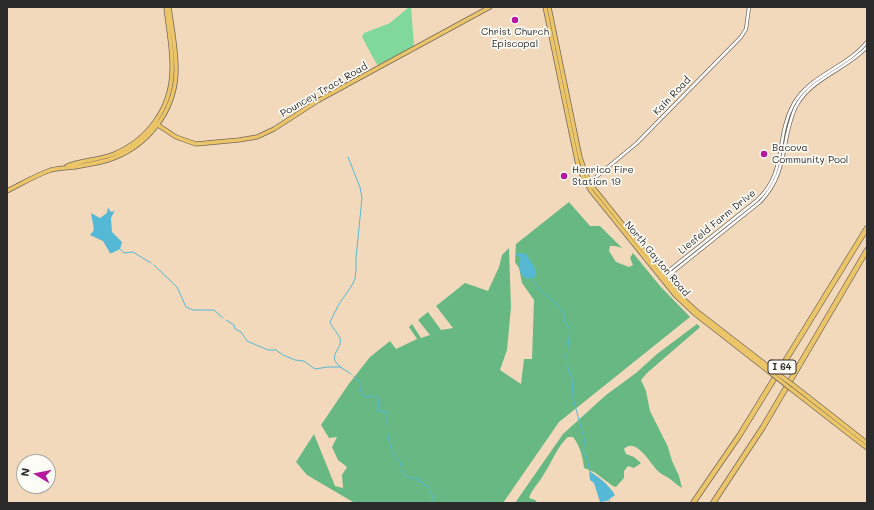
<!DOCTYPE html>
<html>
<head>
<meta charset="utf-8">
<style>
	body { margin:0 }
	#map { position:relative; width:874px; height:510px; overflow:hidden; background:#f3d9bb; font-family:Mali,sans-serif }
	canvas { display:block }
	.frame { position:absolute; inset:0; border:8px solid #2b2b2b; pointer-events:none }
	.north { position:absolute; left:16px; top:454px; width:40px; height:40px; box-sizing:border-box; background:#fdfcf7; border:1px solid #a9a8a5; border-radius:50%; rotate:280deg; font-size:11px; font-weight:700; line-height:16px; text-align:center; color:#2b2b2b }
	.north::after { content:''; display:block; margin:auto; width:14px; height:18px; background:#b5179e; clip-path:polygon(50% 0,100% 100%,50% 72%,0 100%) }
</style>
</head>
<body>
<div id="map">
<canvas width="874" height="510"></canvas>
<div class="frame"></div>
<div class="north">N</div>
</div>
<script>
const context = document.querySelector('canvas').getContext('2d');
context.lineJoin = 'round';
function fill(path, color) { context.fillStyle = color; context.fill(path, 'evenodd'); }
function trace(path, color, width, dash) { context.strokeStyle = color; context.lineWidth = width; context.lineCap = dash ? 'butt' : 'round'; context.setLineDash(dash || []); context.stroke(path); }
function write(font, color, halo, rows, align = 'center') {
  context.font = font + ' Mali,sans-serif'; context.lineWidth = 3.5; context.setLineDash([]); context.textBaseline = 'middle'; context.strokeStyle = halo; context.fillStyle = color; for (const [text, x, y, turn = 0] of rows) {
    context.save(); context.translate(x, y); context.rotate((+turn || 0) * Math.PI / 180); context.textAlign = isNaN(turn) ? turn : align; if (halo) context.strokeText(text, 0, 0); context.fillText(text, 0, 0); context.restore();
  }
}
const green = new Path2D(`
	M409 7H411L414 46 378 65 376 63 362 37 364 33 390 23Z`);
const forest = new Path2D(`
	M569 202 590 226H600L622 248 615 246H610L609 251 616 262 629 267 633 265 630 258 633 253 660 286 690 317 559 422 503 503H352L353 502 307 475 296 462 314 434 335 486 343 488 342 475 347 467 338 460 332 447 337 437 329 438 321 425 348 385 370 357 390 341 396 349 417 339 409 327 412 324 421 338 430 335 418 320 428 312 441 330 453 328 436 306 465 283 488 291 499 267 502 255 509 248 511 307 507 350 500 370 521 384 524 359H532L534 300 522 283 519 268 515 262 516 244Z
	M697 324 700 327 698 329 647 373 641 380 646 391 650 411 668 447 672 461 679 476 682 488C677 485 674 482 670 479 666 476 662 475 659 472 651 465 636 436 624 449L626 454 634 457 641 463 634 468 628 466 624 471V478L616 487 613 486 594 472 584 468C583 457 580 446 573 437H568C558 445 551 464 544 474 539 483 532 489 529 498L535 500 538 503H515L563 434 606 395 636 373 657 354Z`);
const water = new Path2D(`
	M108 207 110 211 112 212 115 210 111 218 112 232 122 242 120 249 112 253H110L103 241 90 235 94 230 91 213 100 218 107 213Z
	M519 253 526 254 536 270V274L535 277 527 279 521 274 519 265 521 258 518 256H515Z
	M589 471C599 477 609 485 615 495L607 501 600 502 594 483 590 480Z`);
const stream = new Path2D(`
	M348 157 360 187 362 198 356 258V269L355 279 351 287 339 304 330 322C332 328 338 333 340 338 343 349 328 354 338 365 341 368 347 371 351 374
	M120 249 124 253 133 252 151 263
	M154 265 177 287 186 307 193 310H214L223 318
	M531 278 539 289 558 305 564 314V320L570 330 567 355 568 368 572 378 573 398 585 442 583 450 587 458 590 472
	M226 320 234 325 235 329 241 332 247 341 268 350H276L283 355 295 360 304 361 315 369 328 367H341
	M353 376 362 384 360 390 364 397 374 396 379 399 378 411 387 412C387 429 387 452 401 463L399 469 402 471 404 475 409 478H418L419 482H423L425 486H429L430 493 432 494V503
	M609 500 610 503`);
const minor = new Path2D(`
	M590 182 637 143 741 37 746 29 749 7
	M662 276 756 201C788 173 775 138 793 105 809 75 846 68 867 42
	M664 279 760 202C780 181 782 161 787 135 790 123 792 112 798 103 814 77 847 69 867 47`);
const major = new Path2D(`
	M545 7 577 161 581 173 591 191 675 295 694 313 772 374
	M549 7 580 157 585 172 592 186 680 296 699 313 774 371
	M155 123 176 137 196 144 239 140 257 137 274 129 319 100 490 7
	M67 166C82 160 99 160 114 154 148 140 171 108 172 71 173 50 168 28 166 7
	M7 191C21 184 36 175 51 170 59 168 67 168 75 167 86 165 98 163 108 160 146 148 174 113 176 74 177 52 172 29 169 7
	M793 385 867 443
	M791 389 867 448`);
const highway = new Path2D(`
	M693 503 739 436 867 228
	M713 503 763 427 867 250`);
const majorBridge = new Path2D(`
	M774 371 793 385
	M772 374 791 389`);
const markers = [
	[515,20,4,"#b5179e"],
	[764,154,4,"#b5179e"],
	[564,176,4,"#b5179e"]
];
const shields = [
	[782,367,28]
];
const shieldNames = [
	["I 64",782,367]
];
const poiNames = [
	["Christ Church",515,32,"center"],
	["Episcopal",515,44,"center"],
	["Bacova",772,148],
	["Community Pool",772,160],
	["Henrico Fire",572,170],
	["Station 19",572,182]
];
const streetNames = [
	["Pouncey Tract Road",324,90,-30],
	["Kain Road",672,96,-46],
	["Liesfeld Farm Drive",717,222,-39],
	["North Gayton Road",657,259,50]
];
fill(green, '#81d89d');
fill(forest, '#68b884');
fill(water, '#55b8d4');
trace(stream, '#55b8d4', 1);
trace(minor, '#71685d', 4);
trace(major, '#71685d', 5);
trace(highway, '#71685d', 6);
trace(minor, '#fff', 2.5);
trace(major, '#edc569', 3.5);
trace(highway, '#edc569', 4.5);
trace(majorBridge, '#71685d', 5, []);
trace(majorBridge, '#edc569', 3.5);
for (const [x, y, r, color] of markers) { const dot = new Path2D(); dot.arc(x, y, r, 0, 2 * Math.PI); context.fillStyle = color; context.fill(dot); trace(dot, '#fdfcf7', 1.5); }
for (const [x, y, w] of shields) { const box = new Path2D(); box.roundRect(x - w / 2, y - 7, w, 14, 3); context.fillStyle = '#fdfcf7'; context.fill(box); trace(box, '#2b2b2b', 1); }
write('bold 9px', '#2b2b2b', null, shieldNames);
write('10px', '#2b2b2b', '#fdfcf7', poiNames, 'left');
write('10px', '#2b2b2b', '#fdfcf7', streetNames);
</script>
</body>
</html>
